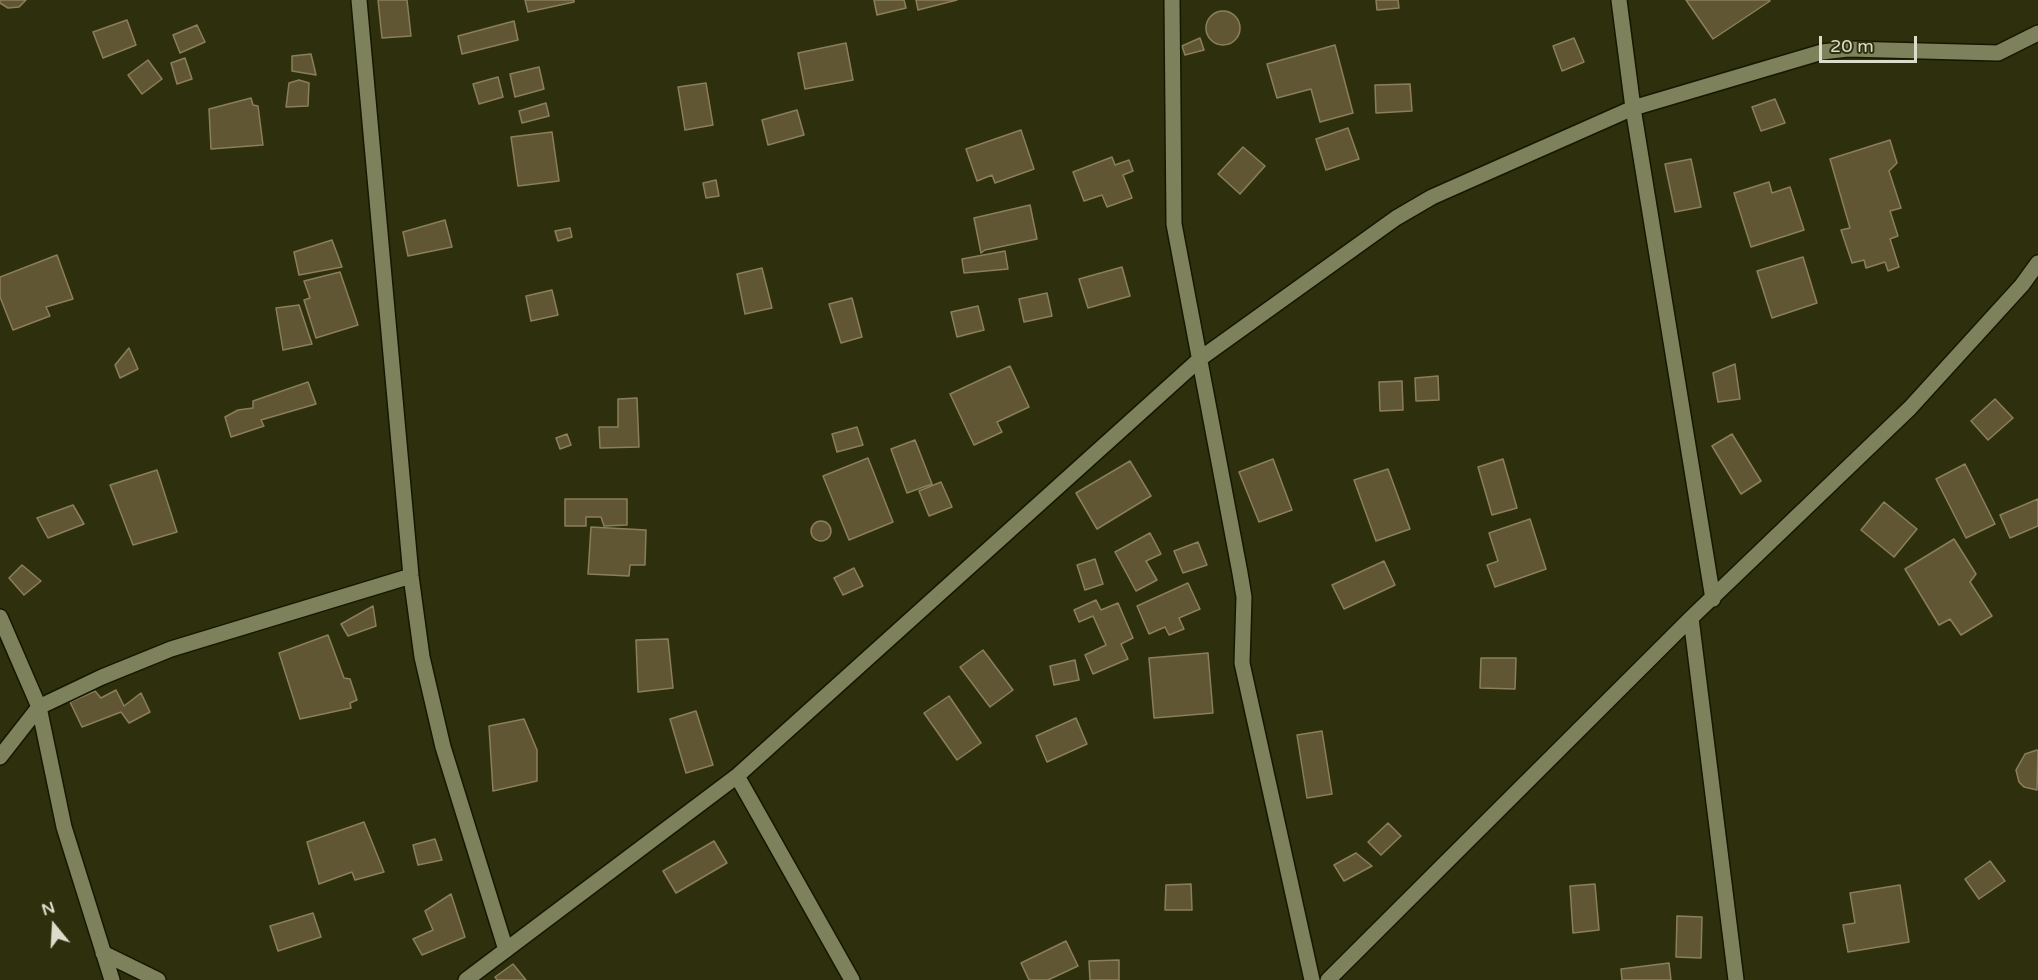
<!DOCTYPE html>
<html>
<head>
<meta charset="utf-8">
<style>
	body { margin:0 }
	#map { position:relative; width:2038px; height:980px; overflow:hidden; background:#2e300d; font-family:"Varela Round",sans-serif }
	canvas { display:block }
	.north { position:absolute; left:24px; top:896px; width:60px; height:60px; -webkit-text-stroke:4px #2e300d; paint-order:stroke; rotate:342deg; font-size:16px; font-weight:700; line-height:24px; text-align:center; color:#dbddca }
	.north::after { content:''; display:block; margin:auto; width:21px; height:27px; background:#dbddca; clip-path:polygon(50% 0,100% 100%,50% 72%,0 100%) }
	.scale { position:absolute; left:1819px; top:36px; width:98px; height:27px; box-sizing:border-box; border:3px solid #dbddca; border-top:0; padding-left:8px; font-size:18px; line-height:21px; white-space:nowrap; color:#dbddca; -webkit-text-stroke:4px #2e300d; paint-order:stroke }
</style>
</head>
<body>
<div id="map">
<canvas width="2038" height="980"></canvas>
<div class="north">N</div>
<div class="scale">20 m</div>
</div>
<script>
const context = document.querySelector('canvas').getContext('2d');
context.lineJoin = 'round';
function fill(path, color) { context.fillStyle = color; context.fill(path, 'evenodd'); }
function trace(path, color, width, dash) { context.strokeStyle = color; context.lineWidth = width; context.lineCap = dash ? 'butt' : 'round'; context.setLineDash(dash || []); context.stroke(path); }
const building = new Path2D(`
	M0 0H26L19 7 8 8 0 3Z
	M378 0H407L411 36 382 38Z
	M525 0H574V2L528 12Z
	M874 0H904L906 8 877 15Z
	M916 0H957L918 10Z
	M1376 0H1398L1399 8 1377 10Z
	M1686 0H1769L1770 1 1713 39Z
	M1206 28a17 17 0 1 1 34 0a17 17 0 1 1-34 0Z
	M127 20 136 45 103 58 93 32Z
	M514 21 518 40 462 54 458 36Z
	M197 25 205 42 180 53 173 35Z
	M1200 38 1204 50 1185 55 1182 46Z
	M1574 38 1584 62 1562 71 1553 46Z
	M846 43 853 80 805 89 798 53Z
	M1335 45 1353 113 1320 122 1311 89 1277 98 1267 64Z
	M311 54 316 75 292 71V56Z
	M185 58 192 79 177 84 171 63Z
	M148 60 162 79 142 94 128 75Z
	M539 67 544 89 515 97 510 74Z
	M498 77 503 97 479 104 473 84Z
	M299 80 309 83 308 106 286 107 289 83Z
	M706 83 713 125 685 130 678 87Z
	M1410 84 1412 111 1376 113 1375 85Z
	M251 98 253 105 258 106 263 145 211 149 209 109Z
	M1775 99 1785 123 1761 131 1752 107Z
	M546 103 549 116 522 123 519 111Z
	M797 110 804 135 768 145 762 120Z
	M1348 128 1359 159 1326 170 1316 139Z
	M1021 130 1034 169 995 183 992 175 977 181 966 149Z
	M552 132 559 181 518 186 511 137Z
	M1890 140 1897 163 1889 171 1901 208 1890 211 1898 236 1890 239 1899 267 1888 271 1885 262 1866 268 1864 260 1852 263 1841 230 1850 228 1830 159Z
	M1243 147 1265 166 1240 194 1218 174Z
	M1112 157 1115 165 1129 160 1133 171 1123 175 1132 198 1107 207 1102 195 1084 201 1073 172Z
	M1691 159 1701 207 1675 212 1665 164Z
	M716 180 719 196 706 198 703 183Z
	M1769 182 1772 193 1790 187 1804 230 1751 247 1734 193Z
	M1030 205 1037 239 985 250 981 253 974 218Z
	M445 220 452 247 408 256 403 232Z
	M570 228 572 237 558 241 555 231Z
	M332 240 342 267 299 275 294 252Z
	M1005 251 1008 269 964 273 962 259Z
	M57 255 73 299 46 307 50 316 13 330 0 297V277Z
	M1803 257 1817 303 1772 318 1757 271Z
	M1122 267 1130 296 1088 308 1079 279Z
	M762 268 772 308 745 314 737 274Z
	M340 272 358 325 316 338 304 300 310 298 304 281Z
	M552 290 558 315 531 321 526 296Z
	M1047 293 1052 316 1024 322 1019 299Z
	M852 298 862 337 841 343 829 304Z
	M299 305 312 344 283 350 276 308Z
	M978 306 984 330 957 337 951 312Z
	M129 348 138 369 120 378 115 365Z
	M1735 364 1740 399 1718 402 1713 373Z
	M1010 366 1029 407 997 422 1002 432 974 445 950 394Z
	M1438 376 1439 400 1416 401 1415 378Z
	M1402 381 1403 410 1380 411 1379 382Z
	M308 382 316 404 261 420 264 426 231 437 225 417 238 410 253 408V401Z
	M637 398 639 447 600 448 599 427H618V399Z
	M1995 399 2013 418 1988 440 1971 421Z
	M857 427 863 445 837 452 832 434Z
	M567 434 571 445 560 449 556 438Z
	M1732 434 1761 481 1741 494 1712 446Z
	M915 440 932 484 907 493 891 449Z
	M868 458 893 522 849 540 823 476Z
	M1273 459 1292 510 1259 522 1239 472Z
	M1503 459 1517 508 1492 515 1478 467Z
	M1130 461 1151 496 1097 529 1076 493Z
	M1965 464 1995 524 1966 538 1936 479Z
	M1388 469 1410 529 1376 541 1354 480Z
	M157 470 177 532 133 545 110 485Z
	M941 482 952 507 929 516 919 491Z
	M565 499H627V525L604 526 601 517H586V526H565Z
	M2038 499V526L2010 538 2000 515Z
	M1884 502 1917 529 1894 557 1861 530Z
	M73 505 84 524 48 538 37 518Z
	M1530 519 1546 569 1495 587 1487 565 1498 561 1489 533Z
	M811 531a10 10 0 1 1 20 0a10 10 0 1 1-20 0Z
	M591 527 646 530 645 565H630L629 576 588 574Z
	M1150 533 1161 554 1146 561 1157 580 1136 591 1115 552Z
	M1954 539 1976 574 1970 582 1992 616 1961 635 1950 619 1939 625 1905 569Z
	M1198 542 1207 565 1183 573 1174 551Z
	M1095 559 1103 584 1085 590 1077 565Z
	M1384 561 1395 585 1344 609 1332 585Z
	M22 565 41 581 24 595 9 578Z
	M854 568 863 586 843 595 834 578Z
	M1188 583 1200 609 1179 618 1184 629 1169 635 1165 627 1149 634 1137 606Z
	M1096 600 1101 610 1118 603 1133 638 1121 644 1128 659 1093 674 1085 655 1106 645 1093 616 1079 622 1074 610Z
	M373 606 376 626 348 636 341 624Z
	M328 635 344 678 350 679 357 700 350 703 351 708 300 719 279 653Z
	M668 639 673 688 638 692 636 640Z
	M983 650 1013 690 990 707 960 667Z
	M1208 653 1213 713 1154 718 1149 658Z
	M1481 658H1516L1515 689 1480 688Z
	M1075 660 1079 680 1054 685 1050 666Z
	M116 690 124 706 141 693 150 712 129 723 121 712 82 727 70 702 95 691 101 698Z
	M949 696 981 743 957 760 924 713Z
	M696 711 713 765 686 773 670 719Z
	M1076 718 1087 744 1047 762 1036 736Z
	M524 719 537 750V781L493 791 489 726Z
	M1322 731 1332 794 1307 798 1297 735Z
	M2037 750 2038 751 2037 790 2024 787 2019 782 2016 770 2025 754Z
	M364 822 384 872 355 880 352 872 319 884 307 842Z
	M1388 823 1401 836 1381 855 1368 842Z
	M435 839 442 860 418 865 413 845Z
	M714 841 727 863 676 893 663 871Z
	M1356 853 1372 866 1344 881 1334 865Z
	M1990 861 2005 881 1979 899 1965 879Z
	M1191 884 1192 910H1165L1166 885Z
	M1595 884 1599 930 1573 933 1570 886Z
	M1900 885 1909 942 1848 952 1843 925 1855 923 1850 893Z
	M451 894 465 937 422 955 413 939 433 930 425 911Z
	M313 913 321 937 278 951 270 926Z
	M1677 916 1702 917 1701 958 1676 957Z
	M1066 941 1078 966 1048 980H1029L1021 963Z
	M1119 960V980H1090L1089 961Z
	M1669 963 1671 980H1622L1621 969Z
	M513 964 526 980H497L495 977Z`);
const minor = new Path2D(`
	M359 0 411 576 422 657 443 747 506 950
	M1172 0 1174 224 1240 573 1244 597 1242 663 1312 980
	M1619 0 1633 108 1713 599
	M0 617 39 707 64 827 112 980
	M1691 618 1736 980
	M0 757 39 707 102 677 171 649 411 576
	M737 776 852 980
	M103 953 158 980
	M466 980 737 776 1201 358 1396 218 1432 197 1633 108 1822 52 1848 49 1998 53 2038 33
	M1328 980 1691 618 1910 408 2022 285 2038 263`);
fill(building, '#615634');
trace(building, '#8b7f5b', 1.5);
trace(minor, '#161701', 18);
trace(minor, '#7d815c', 15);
</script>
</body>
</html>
